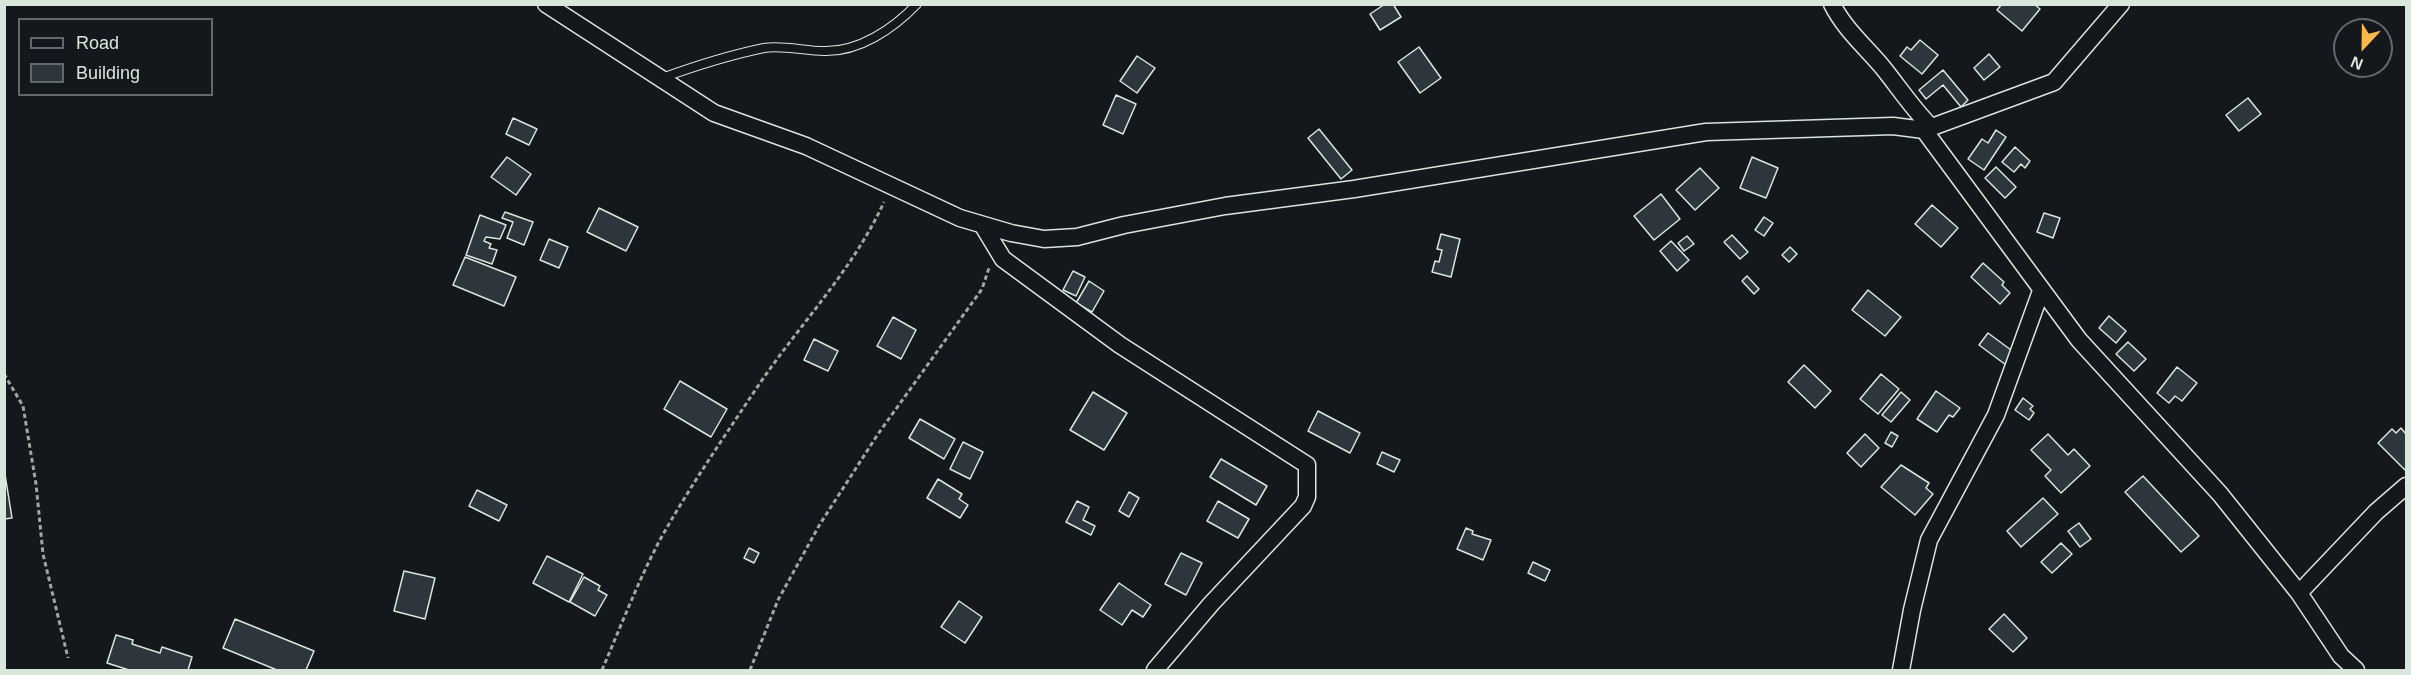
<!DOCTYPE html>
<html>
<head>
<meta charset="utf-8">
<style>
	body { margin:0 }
	#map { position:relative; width:2411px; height:675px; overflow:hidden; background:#14181c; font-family:Helvetica,sans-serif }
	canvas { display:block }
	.frame { position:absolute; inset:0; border:6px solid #d8e6dc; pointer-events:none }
	.legend { position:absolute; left:18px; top:18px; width:195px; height:78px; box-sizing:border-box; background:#14181c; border:2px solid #626a69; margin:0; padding:8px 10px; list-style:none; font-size:18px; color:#d8e6dc }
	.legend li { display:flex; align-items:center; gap:12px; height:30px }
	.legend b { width:30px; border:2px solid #626a69 }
	.north { position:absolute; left:2333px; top:18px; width:60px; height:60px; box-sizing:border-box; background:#14181c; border:2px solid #626a69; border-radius:50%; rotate:202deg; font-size:16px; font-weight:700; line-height:24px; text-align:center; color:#d8e6dc }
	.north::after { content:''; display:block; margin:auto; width:21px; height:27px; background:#ffb74d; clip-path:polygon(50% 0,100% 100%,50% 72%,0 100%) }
</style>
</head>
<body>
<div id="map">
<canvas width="2411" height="675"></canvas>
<div class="frame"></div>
<ul class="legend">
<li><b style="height:8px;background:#14181c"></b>Road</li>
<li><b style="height:16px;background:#2c363c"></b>Building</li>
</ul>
<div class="north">N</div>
</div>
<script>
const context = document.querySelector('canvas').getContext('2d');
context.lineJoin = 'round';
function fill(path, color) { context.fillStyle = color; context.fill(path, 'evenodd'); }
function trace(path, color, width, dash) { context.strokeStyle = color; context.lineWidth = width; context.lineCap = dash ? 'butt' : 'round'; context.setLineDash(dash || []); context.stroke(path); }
const building = new Path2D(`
	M1385 4H1393L1401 17 1380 30 1370 14Z
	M2002 4H2034L2040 9 2022 31 1997 10Z
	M1920 40 1938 55 1922 74 1900 56 1907 47 1911 50Z
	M1419 47 1441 78 1420 93 1398 62Z
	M1989 54 2000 67 1984 80 1974 68Z
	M1137 56 1155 68 1137 93 1120 81Z
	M1943 70 1968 100 1961 107 1943 85 1926 99 1919 90Z
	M1116 95 1136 104 1123 134 1103 125Z
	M2248 98 2261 114 2239 131 2226 115Z
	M513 118 537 129 529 145 506 134Z
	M1319 129 1352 170 1341 179 1308 138Z
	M1996 130 2006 137 1984 170 1968 159 1982 139 1988 143Z
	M2015 147 2030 161 2025 168 2021 164 2014 172 2002 162Z
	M507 157 531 174 516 195 491 177Z
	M1752 157 1778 168 1766 198 1740 188Z
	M1996 167 2016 187 2005 198 1985 178Z
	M1700 168 1719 188 1695 210 1676 190Z
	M1661 194 1680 219 1654 240 1634 216Z
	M1932 205 1958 228 1941 247 1915 224Z
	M599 208 638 227 626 251 587 232Z
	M505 212 533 222 524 245 507 238 513 222 502 218Z
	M2044 213 2060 218 2053 238 2037 232Z
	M480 215 506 225 500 239 486 237 484 241 491 244 489 248 497 250 492 264 466 255Z
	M1764 217 1773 223 1764 236 1755 230Z
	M1441 234 1460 239 1451 277 1432 272 1435 261 1439 262 1442 250 1437 249Z
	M1732 235 1748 252 1740 259 1724 242Z
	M1687 236 1694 244 1684 251 1678 243Z
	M549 239 568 247 559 268 540 260Z
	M1671 241 1689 260 1677 271 1660 251Z
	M1790 247 1797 254 1789 262 1782 255Z
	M465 257 516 277 504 306 453 285Z
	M1983 263 2004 282 2002 285 2010 293 2000 304 1971 277Z
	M1073 271 1085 277 1076 296 1063 290Z
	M1747 276 1759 289 1754 294 1742 281Z
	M1089 281 1104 291 1092 312 1076 303Z
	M1868 290 1901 317 1885 336 1852 310Z
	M2109 316 2126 331 2116 343 2099 328Z
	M893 317 916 330 901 359 877 346Z
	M1988 333 2015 353 2006 365 1979 345Z
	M814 339 838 351 828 371 804 360Z
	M2128 342 2146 359 2134 371 2116 354Z
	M1804 365 1831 391 1815 408 1788 382Z
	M2177 367 2197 383 2182 401 2175 396 2169 403 2157 393Z
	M1881 374 1899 389 1878 414 1860 399Z
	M680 381 727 409 711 437 664 409Z
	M1936 391 1960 408 1953 417 1949 415 1937 432 1917 419Z
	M1093 392 1127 413 1104 450 1070 430Z
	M1901 392 1910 400 1891 422 1882 415Z
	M2023 398 2033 406 2030 409 2034 413 2029 420 2015 410Z
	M1318 411 1360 433 1350 453 1308 431Z
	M920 419 955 439 944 459 909 438Z
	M2401 428 2406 434V471L2378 443 2392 429 2396 433Z
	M1891 432 1898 436 1892 447 1885 443Z
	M1865 434 1879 448 1861 467 1847 453Z
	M2048 434 2068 455 2074 449 2090 466 2061 493 2045 476 2051 470 2031 450Z
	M963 442 983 452 970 479 950 469Z
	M1382 452 1400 460 1394 472 1377 464Z
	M1221 459 1267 486 1256 505 1210 477Z
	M1901 465 1929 483 1926 488 1933 494 1915 515 1881 487Z
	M4 468 12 518 4 519Z
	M2143 476 2199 536 2181 552 2125 492Z
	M938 479 962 494 959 499 968 505 960 518 927 498Z
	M477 490 507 505 499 521 469 506Z
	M1129 492 1139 498 1129 517 1119 511Z
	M2043 498 2058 514 2021 547 2007 531Z
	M1077 501 1089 507 1083 520 1095 526 1091 535 1066 522Z
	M1218 501 1249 519 1238 538 1207 521Z
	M2079 523 2091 539 2080 547 2068 531Z
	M1466 528 1473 531 1472 534 1491 540 1483 560 1457 549Z
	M2061 543 2072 554 2052 573 2041 562Z
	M749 548 759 553 754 563 744 558Z
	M1181 553 1202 563 1186 595 1165 584Z
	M547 556 583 574 569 602 533 583Z
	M1533 562 1550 570 1545 581 1528 573Z
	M404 571 435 578 425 619 394 611Z
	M584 577 600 586 598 590 607 595 595 616 570 602Z
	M1119 583 1151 605 1143 617 1132 610 1122 625 1100 610Z
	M959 601 982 617 965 643 941 627Z
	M2004 614 2027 638 2013 652 1989 629Z
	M235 619 314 651 306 670H277L223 648Z
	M116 635 133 640 132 644 160 653 162 647 192 657 188 670H129L107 663Z`);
const path = new Path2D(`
	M4 374 23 406 36 484 43 554 68 658
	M602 670C621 626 638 581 661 538 689 488 722 440 754 392 796 328 852 272 884 202
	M750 670 778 600 820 524 878 434 982 289 989 268`);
const lane = new Path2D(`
	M662 78C695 66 730 55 764 48 783 45 805 51 824 51 859 52 893 29 917 4`);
const street = new Path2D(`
	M546 4 714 113 806 146 960 218 1011 233 1044 239 1077 237 1124 225 1225 206 1354 189 1706 132 1893 126 1924 130 2079 340 2220 494 2299 593 2341 656 2356 670
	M1832 4C1845 30 1866 47 1884 69 1900 89 1913 109 1931 127
	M1924 130 2054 82 2121 4
	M983 226 1003 259 1120 345 1307 465V497L1303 506 1211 604 1155 670
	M2299 593 2376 512 2406 486
	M1901 670 1912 610 1929 540 1996 415 2041 291`);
fill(building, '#2c363c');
trace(building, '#d8e6dc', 1.5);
trace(lane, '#d8e6dc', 10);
trace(street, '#d8e6dc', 19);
trace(path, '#9da8a2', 3, [4.5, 3]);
trace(lane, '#14181c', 8);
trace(street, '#14181c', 16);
</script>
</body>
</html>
